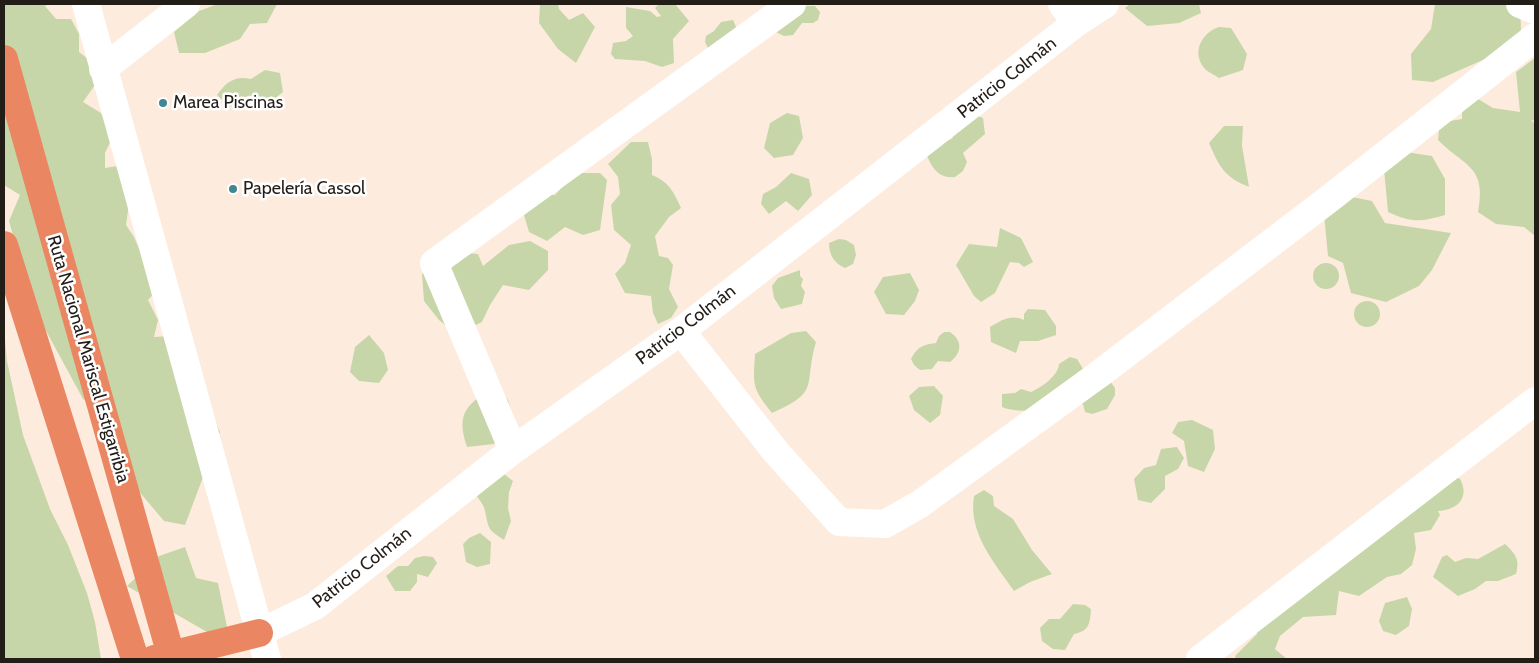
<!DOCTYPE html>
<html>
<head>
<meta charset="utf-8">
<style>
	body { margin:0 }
	#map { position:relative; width:1539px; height:663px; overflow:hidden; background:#fdecdd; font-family:Cabin,sans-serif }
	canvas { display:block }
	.frame { position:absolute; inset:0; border:5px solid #231d18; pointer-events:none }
</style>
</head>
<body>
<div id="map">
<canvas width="1539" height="663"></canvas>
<div class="frame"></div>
</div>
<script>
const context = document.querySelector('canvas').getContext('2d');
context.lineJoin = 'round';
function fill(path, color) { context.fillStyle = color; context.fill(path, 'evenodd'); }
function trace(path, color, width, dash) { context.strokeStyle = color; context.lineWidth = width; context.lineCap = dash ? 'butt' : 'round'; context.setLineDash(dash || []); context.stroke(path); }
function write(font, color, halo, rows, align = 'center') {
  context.font = font + ' Cabin,sans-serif'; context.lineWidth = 5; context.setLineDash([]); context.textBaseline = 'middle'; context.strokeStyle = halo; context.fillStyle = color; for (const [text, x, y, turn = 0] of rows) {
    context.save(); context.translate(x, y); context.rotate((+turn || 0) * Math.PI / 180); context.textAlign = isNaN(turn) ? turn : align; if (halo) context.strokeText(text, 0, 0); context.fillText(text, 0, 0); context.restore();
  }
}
const green = new Path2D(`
	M4 4H49L45 6 56 19H71L79 34V52L92 62 97 82 83 102 101 113 113 136 105 153V168L117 166 129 204 126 225 134 237 157 290 148 300 158 320 154 337 185 335 211 414 220 432 185 525 164 521 136 488 114 418 83 399 32 305 9 221 20 195 4 185Z
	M218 4H277L267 23 250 24 240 39 205 53H179L174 32 199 11Z
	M540 4H558L559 9 569 20 583 13 595 27 576 63 558 49 539 23Z
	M659 4H675L689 21 673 39 674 63 662 67 645 61 615 59 611 54 613 43 626 41 633 36 626 28V7L650 11 657 17 661 16 655 8Z
	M1130 4H1199L1201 13 1179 23 1147 26 1125 8Z
	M1435 4H1520L1521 30 1510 48 1433 82 1412 80 1411 54 1431 29Z
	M807 6H815L820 12 818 20 813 23H802L793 35 784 36 776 32 801 8Z
	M733 20 737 29 715 48H708L705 42 706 36 714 31 721 22Z
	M1219 27 1231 28 1247 54 1243 70 1219 78C1215 75 1208 72 1205 69 1191 53 1201 33 1219 27Z
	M1535 58V121L1531 120 1535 124V236L1524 227 1496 224 1478 212C1487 166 1465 167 1438 140L1439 129 1450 121 1462 119V108L1473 96 1493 108 1520 112 1516 72Z
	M265 70 280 73 283 92 268 104C251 90 247 95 230 107L217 95C226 82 235 75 251 79Z
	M787 113 799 116 803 138 793 155 774 158 764 148 770 123Z
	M971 113 983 118 985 134 963 153 967 162 963 171 955 177C937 179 931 166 925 151L953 138 952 137Z
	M1224 126H1243L1242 146 1249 187C1224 177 1219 166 1209 143Z
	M631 142H648L652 159V175C668 181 674 192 681 208L669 217 655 236 659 256 668 258 673 265 669 289 678 307 671 318 658 324 653 313 651 296 625 293 615 274 625 263 631 245 614 230 611 205 620 194 618 177 608 164Z
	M1406 152 1432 156 1445 179V215C1421 222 1412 223 1388 212L1384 169Z
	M582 173H600L607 180 600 230 583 235 565 227 547 241 529 232 524 215 541 195H555L568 181Z
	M791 173 809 179 812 195 798 211 786 201 769 214 761 204 763 194 776 187Z
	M1347 196 1372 201 1385 223 1451 233 1432 270 1419 286 1386 302 1351 293 1343 263 1328 256 1324 214Z
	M1000 228 1021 238 1033 262 1024 267 1019 263 1010 262 995 293 981 302 974 296 956 265 969 244 997 247Z
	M839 239 846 240 854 245 856 255 853 264 845 268C834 263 829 255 829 243Z
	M530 241 548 251V270L529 290 503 285 490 305 482 322 456 334 439 320 424 301 422 274 457 252 478 254 483 266 509 245Z
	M1313 276a13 13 0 1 1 26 0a13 13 0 1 1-26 0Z
	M800 270V276L803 279 801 286 805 292 802 304 781 309 774 298 772 286 778 278Z
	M910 273 919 290 915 301 904 315 886 314 874 292 883 277Z
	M1354 314a13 13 0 1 1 26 0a13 13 0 1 1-26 0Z
	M1028 309 1045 310 1056 326V335L1038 341H1020L1016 353 991 342 990 327C1002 320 1011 314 1024 320V314Z
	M4 330 7 361 23 435 50 509 68 545 87 593 95 622 101 659H4Z
	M806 331 816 342C803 386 822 391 772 413 752 388 753 385 755 354L791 333Z
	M944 332H950C963 341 962 353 950 362L938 361 932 369 920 370 914 365 911 359C918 346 923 345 936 343L939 336Z
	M369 335 384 353 388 370 379 383 359 381 350 372 355 347Z
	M1070 357 1077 359 1085 372 1110 381 1115 388V395L1107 409 1092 414 1085 412 1083 404 1076 402C1053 406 1024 416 1002 407V394L1015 393 1021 389 1031 392C1042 387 1058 376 1059 364Z
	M497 385 508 400 515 423 494 444 467 447C455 411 468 404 497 385Z
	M934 386 943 396 940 415 930 423 914 410 909 396 919 387Z
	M1192 420 1213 430 1215 449 1204 472 1188 466 1184 441 1172 433 1178 422Z
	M1177 447 1184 458 1178 469 1165 476V489L1151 503 1138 500 1134 479 1144 468 1156 465 1161 449Z
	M504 474 513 481 509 492 508 508 511 521 504 540C487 529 489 529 485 511 484 504 476 496 472 489Z
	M1453 475 1460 479C1470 497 1458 510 1438 511L1440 515 1431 530 1414 533 1416 549 1412 565 1401 574 1387 577 1359 596 1339 591 1336 615 1303 617 1280 636 1275 649 1287 659H1236L1235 656 1257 634V612L1430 494 1432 499 1431 494Z
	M984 490 993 496 994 506 1013 519 1032 550 1052 574 1030 582 1014 591C994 562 968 533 974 496Z
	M480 533 491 542 490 564 477 567 466 562 463 544 469 538Z
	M1505 544C1516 554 1520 560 1516 574L1498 581H1486L1475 589 1458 596 1433 577 1442 557 1447 555 1455 562 1466 558 1478 559Z
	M185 547 196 578 218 583 227 627 207 632 127 586 159 556Z
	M424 556 433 557 437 563 428 577 417 574V582L410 591H395L386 576 398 566H408L415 558Z
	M1407 597 1412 609 1409 626 1396 635 1383 631 1379 621 1385 603Z
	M1073 604 1085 605 1091 609C1090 624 1089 631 1074 634L1065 650 1053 649 1042 641 1040 628 1049 619H1060Z`);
const minor = new Path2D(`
	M86 4 267 659
	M1062 4 1076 23
	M1520 4 1535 10
	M103 69 186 4
	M681 331 776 452 839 522 885 524 920 504 1098 375 1329 199 1535 37
	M513 450 434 263 792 4
	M259 633 315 606 513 450 681 331 1076 23 1105 4
	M1200 659 1535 401`);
const highway = new Path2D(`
	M4 59 172 659
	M4 245 135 659
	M154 659 259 633`);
const markers = [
	[163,103,5,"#408791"],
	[233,189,5,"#408791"]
];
const streetNames = [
	["Patricio Colmán",1007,78,-38],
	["Patricio Colmán",686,325,-37],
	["Ruta Nacional Mariscal Estigarribia",88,359,74],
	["Patricio Colmán",362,568,-38]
];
const poiNames = [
	["Marea Piscinas",173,103],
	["Papelería Cassol",243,189]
];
fill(green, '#c7d6a8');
trace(minor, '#fff', 28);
trace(highway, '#ea8661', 28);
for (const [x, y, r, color] of markers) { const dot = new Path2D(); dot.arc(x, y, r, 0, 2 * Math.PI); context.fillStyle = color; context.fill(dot); trace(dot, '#fff', 2); }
write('18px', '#231d18', '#fff', streetNames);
write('18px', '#231d18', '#fff', poiNames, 'left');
</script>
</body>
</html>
